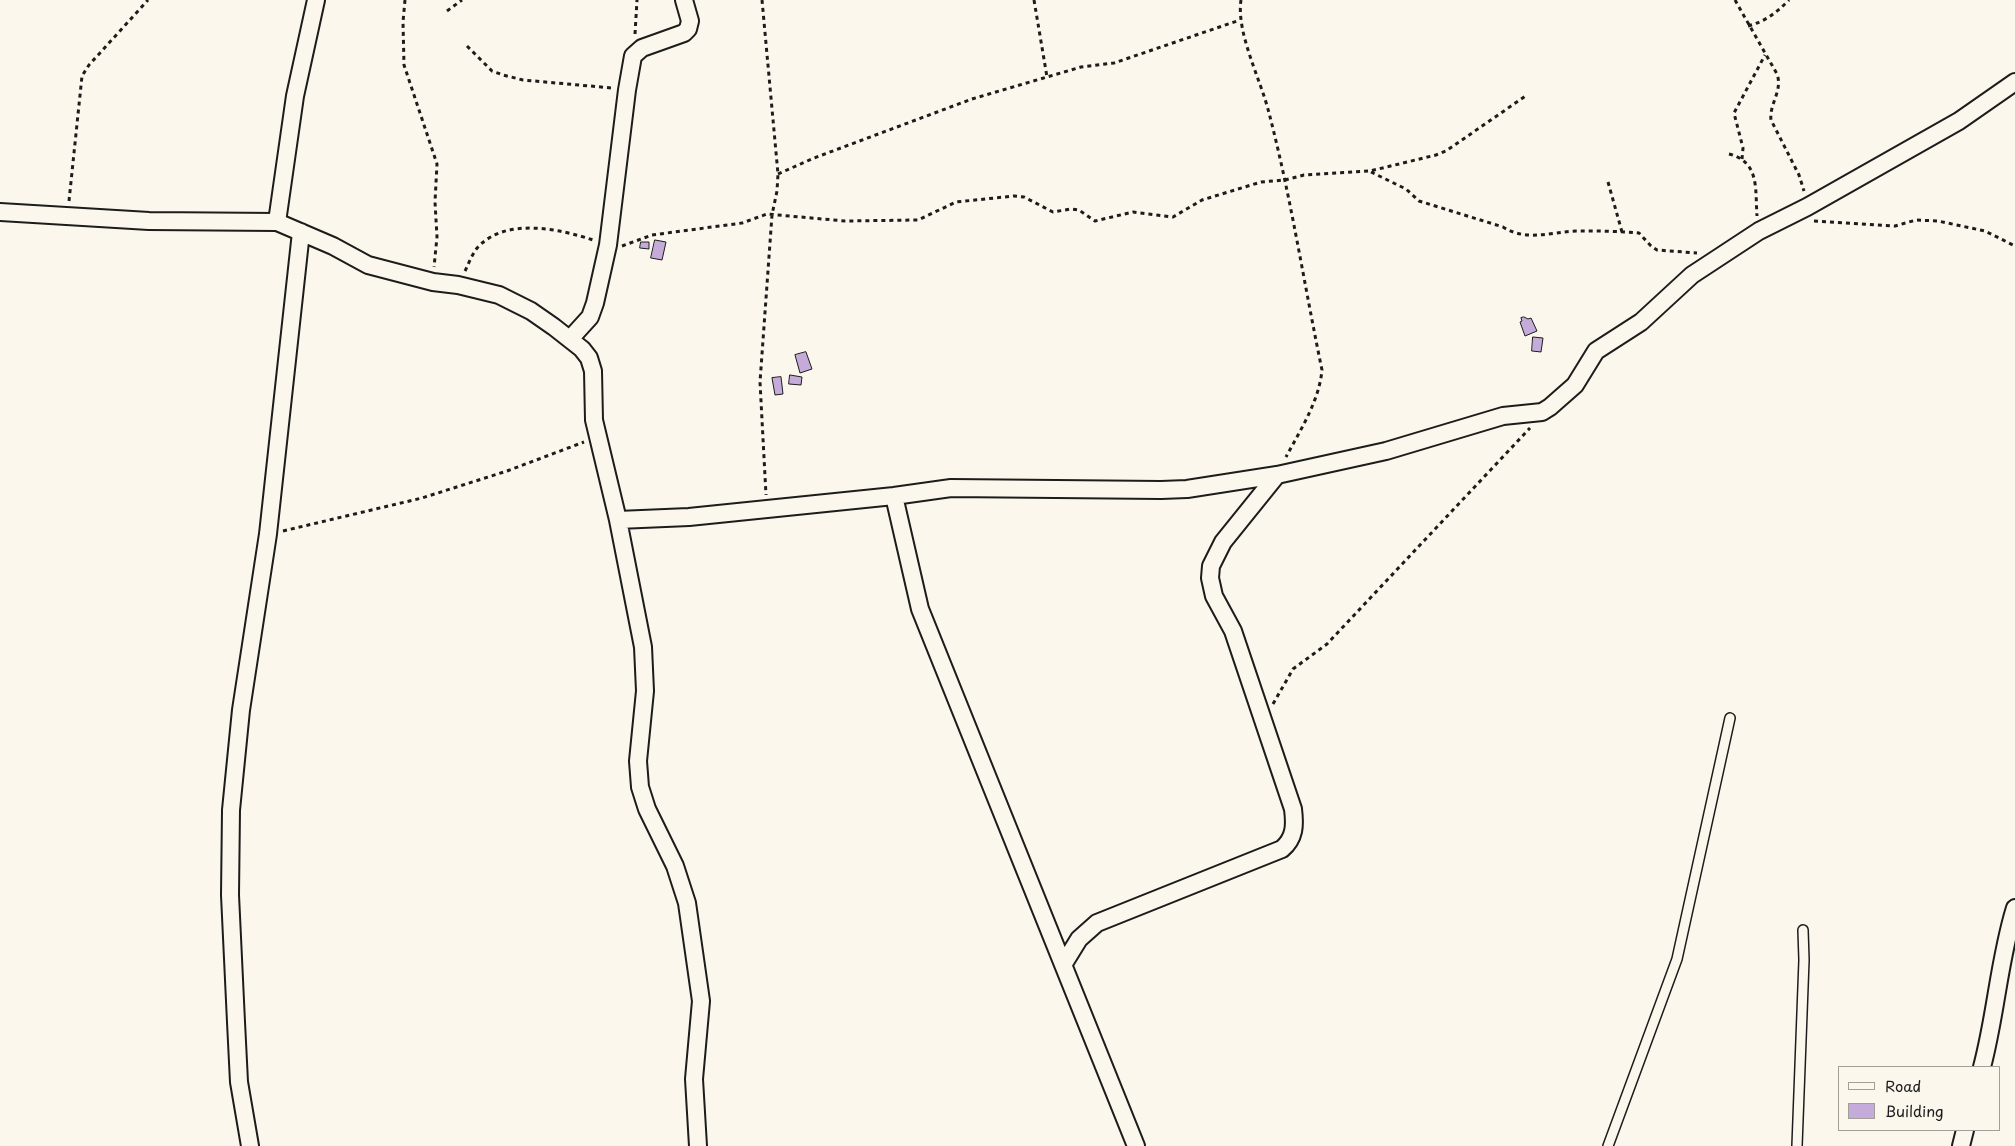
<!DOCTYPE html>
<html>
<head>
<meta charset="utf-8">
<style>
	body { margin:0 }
	#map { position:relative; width:2015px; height:1146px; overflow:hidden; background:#fbf7ec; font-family:"Playpen Sans",sans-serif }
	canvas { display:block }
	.legend { position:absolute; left:1838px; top:1066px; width:162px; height:65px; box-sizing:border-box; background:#fbf7ec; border:1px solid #a29f99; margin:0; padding:6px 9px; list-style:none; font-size:15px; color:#1c1c1c }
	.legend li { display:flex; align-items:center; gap:10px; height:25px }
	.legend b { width:25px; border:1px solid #a29f99 }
</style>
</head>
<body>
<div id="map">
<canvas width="2015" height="1146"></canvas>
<ul class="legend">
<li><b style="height:6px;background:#fbf7ec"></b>Road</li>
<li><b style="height:14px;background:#c5abd9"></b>Building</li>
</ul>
</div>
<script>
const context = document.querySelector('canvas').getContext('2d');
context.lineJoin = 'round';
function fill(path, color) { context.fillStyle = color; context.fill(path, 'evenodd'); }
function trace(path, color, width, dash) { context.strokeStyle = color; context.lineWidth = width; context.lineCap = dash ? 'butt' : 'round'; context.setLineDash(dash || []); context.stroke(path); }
const building = new Path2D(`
	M655 240 666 242 662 260 651 258Z
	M641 242H649V249L640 248Z
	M1524 317 1528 319 1531 318 1537 331 1525 336 1520 322 1522 321 1521 318Z
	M1533 337 1543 338 1541 352 1532 351Z
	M806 352 812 369 800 373 795 355Z
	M790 375 802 377 801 385 789 384Z
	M781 377 783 394 775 395 772 378Z`);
const path = new Path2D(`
	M405 0 403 22 404 65 437 164 435 202 437 237 434 267
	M762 0 778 174 777 191 772 215 760 382 766 495
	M1034 0 1047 77
	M1241 0C1236 33 1261 80 1269 113 1291 197 1304 284 1322 370 1319 401 1301 429 1286 457
	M1735 0 1777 74C1783 91 1769 104 1771 120L1799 175 1804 191
	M447 11 462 0
	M1748 26C1766 21 1776 13 1789 0
	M635 34 637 0
	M467 46 492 71 503 75 523 80 612 88
	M1729 154C1760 162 1755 189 1757 216
	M1742 159 1743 148 1734 113 1765 55
	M1371 172 1406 189 1419 201 1503 227C1527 242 1550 232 1576 231 1597 231 1619 231 1639 233L1651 246 1657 250 1697 253
	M778 174 814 158 972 99 1081 67 1114 63 1240 20
	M1608 182 1622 232
	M69 201 82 76 89 65 148 0
	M1814 221 1895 226 1916 220 1938 221 1985 231 2015 246
	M622 246 652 235 742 223 767 214 845 221 918 220 956 202 1014 196 1024 197 1053 212 1071 209 1079 210 1095 221 1133 212 1173 217 1202 200 1261 182 1285 180 1304 175 1370 171 1436 155 1446 151 1527 95
	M465 271C469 263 472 254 478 247 506 217 560 229 593 240
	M283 531 422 498 507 471 584 442
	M1273 704 1293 669 1327 644 1530 428`);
const service = new Path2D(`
	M1608 1146 1677 959 1730 718
	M1797 1146 1804 960 1803 930`);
const minor = new Path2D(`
	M0 212 149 221 277 222 333 246 368 265 433 282 458 285 499 295 531 311 554 327 582 349 589 358 593 371 594 420 618 520 643 647 645 691 638 761 640 787 647 809 675 866 687 903 701 1001 694 1079 698 1146
	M277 222 295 96 316 0
	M570 339 590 317 595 303 608 245 627 90 633 56 642 48 684 33 688 29 690 21 684 0
	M894 496 920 609 1136 1146
	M618 520 689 517 894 496 951 488 1161 490 1187 489 1277 475 1386 451 1503 416 1542 412 1550 407 1575 385 1596 351 1641 322 1692 275 1759 231 1807 207 1959 121 2015 82
	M1063 965 1079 939 1097 923 1282 849C1295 838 1295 825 1293 809L1233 631 1214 596 1210 578 1211 566 1223 542 1277 475
	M1982 1067C1996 1015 1999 959 2015 908
	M250 1146 239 1082 236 1022 230 895 231 810 241 710 268 534 301 232
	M1961 1146 1965 1130`);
fill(building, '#c5abd9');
trace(building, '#1c1c1c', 1);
trace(service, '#1c1c1c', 12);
trace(minor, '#1c1c1c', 20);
trace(path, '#1c1c1c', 3, [4, 4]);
trace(service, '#fbf7ec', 9);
trace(minor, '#fbf7ec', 16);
</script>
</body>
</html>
